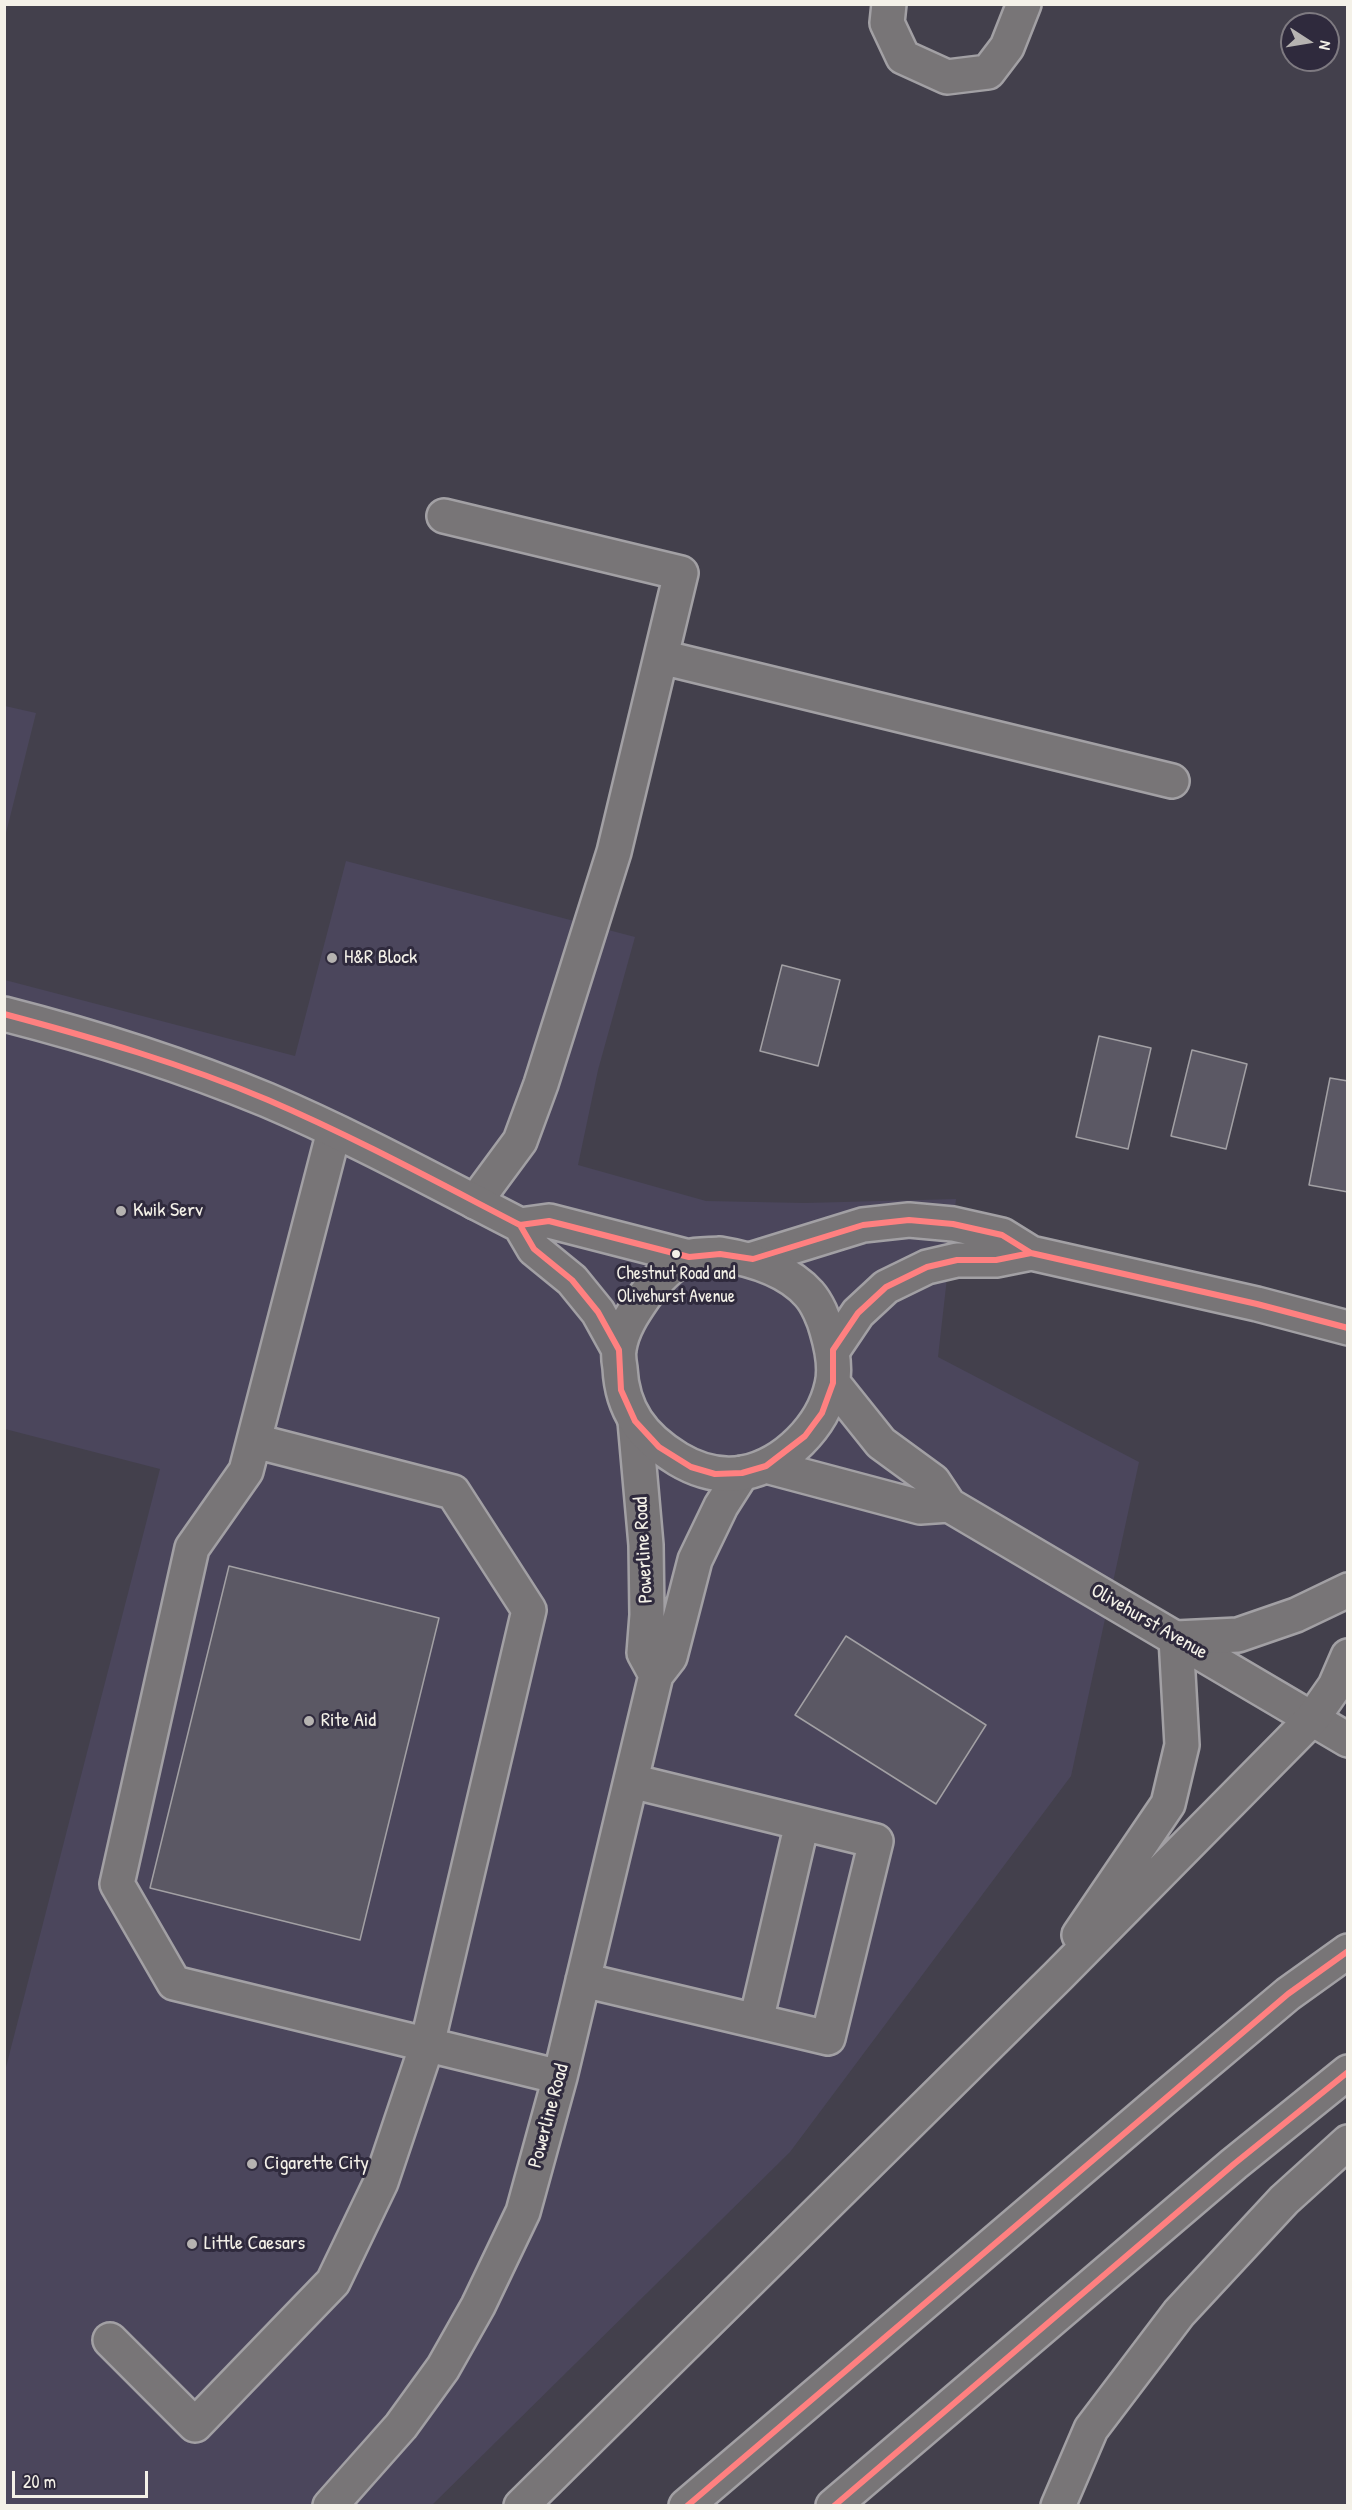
<!DOCTYPE html>
<html>
<head>
<meta charset="utf-8">
<style>
	body { margin:0 }
	#map { position:relative; width:1352px; height:2510px; overflow:hidden; background:#43404c; font-family:"Patrick Hand",sans-serif }
	canvas { display:block }
	.frame { position:absolute; inset:0; border:6px solid #f4f1e8; pointer-events:none }
	.north { position:absolute; left:1280px; top:12px; width:60px; height:60px; box-sizing:border-box; background:#2f2a3d; border:2px solid #7e7a81; border-radius:50%; rotate:102deg; font-size:16px; font-weight:700; line-height:24px; text-align:center; color:#f4f1e8 }
	.north::after { content:''; display:block; margin:auto; width:21px; height:27px; background:#b6b3b1; clip-path:polygon(50% 0,100% 100%,50% 72%,0 100%) }
	.scale { position:absolute; left:12px; top:2471px; width:136px; height:27px; box-sizing:border-box; border:3px solid #f4f1e8; border-top:0; padding-left:8px; font-size:18px; line-height:21px; white-space:nowrap; color:#f4f1e8; -webkit-text-stroke:4px #2f2a3d; paint-order:stroke }
</style>
</head>
<body>
<div id="map">
<canvas width="1352" height="2510"></canvas>
<div class="frame"></div>
<div class="north">N</div>
<div class="scale">20 m</div>
</div>
<script>
const context = document.querySelector('canvas').getContext('2d');
context.lineJoin = 'round';
function fill(path, color) { context.fillStyle = color; context.fill(path, 'evenodd'); }
function trace(path, color, width, dash) { context.strokeStyle = color; context.lineWidth = width; context.lineCap = dash ? 'butt' : 'round'; context.setLineDash(dash || []); context.stroke(path); }
function write(font, color, halo, rows, align = 'center') {
  context.font = font + ' "Patrick Hand",sans-serif'; context.lineWidth = 6; context.setLineDash([]); context.textBaseline = 'middle'; context.strokeStyle = halo; context.fillStyle = color; for (const [text, x, y, turn = 0] of rows) {
    context.save(); context.translate(x, y); context.rotate((+turn || 0) * Math.PI / 180); context.textAlign = isNaN(turn) ? turn : align; if (halo) context.strokeText(text, 0, 0); context.fillText(text, 0, 0); context.restore();
  }
}
const built = new Path2D(`
	M5 706 36 713 5 837 4 706Z
	M346 861 635 937 598 1070 578 1165 706 1201 805 1203 956 1199 938 1357 1139 1462 1071 1776 790 2152 432 2505H5V2071L160 1469 5 1429V980L295 1056Z`);
const building = new Path2D(`
	M782 965 840 980 818 1066 760 1051Z
	M1099 1036 1151 1048 1128 1149 1076 1137Z
	M1192 1050 1247 1064 1226 1149 1171 1136Z
	M1330 1078 1348 1081V1192L1309 1185Z
	M229 1566 439 1618 360 1940 150 1888Z
	M846 1636 986 1725 936 1804 795 1715Z`);
const minor = new Path2D(`
	M889 4 887 23 903 57 947 77 988 72 1007 47 1024 4
	M444 516 681 573 614 852 541 1084 520 1141 475 1202
	M661 657 1172 781
	M334 1131 246 1471 192 1548 117 1884 174 1983 560 2077
	M753 1259 863 1225 909 1220 953 1224 1002 1235 1031 1253 1257 1304 1348 1328
	M833 1350 858 1313 886 1287 927 1267 957 1260H996L1031 1253
	M635 1421 646 1545 647 1615 644 1653 656 1675
	M583 1980 828 2038 876 1841 631 1781
	M756 2021 802 1823
	M110 2340 195 2425 333 2282 381 2182 427 2045 529 1610 453 1492 255 1441
	M330 2506 401 2426 443 2368 478 2306 523 2212 560 2077 656 1675 670 1657 695 1560 721 1506 742 1473`);
const major = new Path2D(`
	M4 1014C94 1037 182 1065 267 1100 354 1137 436 1182 520 1225L534 1249 572 1280 598 1312 619 1350
	M520 1225 549 1221 689 1257
	M720 1254C751 1259 787 1269 809 1294 817 1303 824 1319 827 1331 832 1348 836 1368 832 1385 823 1426 785 1465 743 1473 719 1477 698 1471 678 1459 642 1437 622 1410 620 1368 619 1362 618 1355 619 1349 622 1329 633 1313 644 1297 655 1282 671 1264 688 1257 697 1254 710 1255 720 1254Z
	M833 1383 881 1443 933 1481 949 1505 1348 1740
	M766 1466 920 1507 949 1505`);
const highway = new Path2D(`
	M1079 1935 1168 1804 1182 1745 1176 1638 1238 1635 1296 1615 1348 1590
	M521 2506 1058 1976 1312 1719 1335 1686 1348 1656
	M686 2506 1163 2099 1288 1994 1348 1951
	M833 2506 1234 2164 1348 2072
	M1058 2506 1091 2429 1179 2313 1284 2200 1348 2142`);
const bus1 = new Path2D(`
	M4 1014C94 1038 183 1064 268 1100 354 1137 437 1182 520 1225L534 1249 572 1280 598 1312 619 1350 621 1390 635 1421 659 1447 691 1467 715 1474 742 1473 766 1466 805 1436 822 1413 833 1383V1350L858 1313 886 1287 927 1267 957 1260H996L1031 1253
	M520 1225 549 1221 689 1257 720 1254 753 1259 863 1225 909 1220 953 1224 1002 1235 1031 1253 1257 1304 1348 1328
	M687 2506 1288 1994 1348 1951
	M834 2506 1234 2164 1348 2072`);
const markers = [
	[332,958,6,"#b6b3b1"],
	[121,1211,6,"#b6b3b1"],
	[676,1254,5,"#f4f1e8"],
	[309,1721,6,"#b6b3b1"],
	[252,2164,6,"#b6b3b1"],
	[192,2244,6,"#b6b3b1"]
];
const busNames = [
	["Chestnut Road and",676,1274],
	["Olivehurst Avenue",676,1297]
];
const poiNames = [
	["H&R Block",344,958],
	["Kwik Serv",133,1211],
	["Rite Aid",321,1721],
	["Cigarette City",264,2164],
	["Little Caesars",204,2244]
];
const streetNames = [
	["Powerline Road",644,1550,-93],
	["Olivehurst Avenue",1149,1622,30],
	["Powerline Road",549,2116,-75]
];
fill(built, '#4b465c');
fill(building, '#5b5864');
trace(building, '#a2a0a4', 1.5);
trace(minor, '#a2a0a4', 38);
trace(major, '#a2a0a4', 38);
trace(highway, '#a2a0a4', 38);
trace(minor, '#787577', 33);
trace(major, '#787577', 33);
trace(highway, '#787577', 33);
trace(bus1, '#ff8080', 6);
for (const [x, y, r, color] of markers) { const dot = new Path2D(); dot.arc(x, y, r, 0, 2 * Math.PI); context.fillStyle = color; context.fill(dot); trace(dot, '#2f2a3d', 2); }
write('18px', '#f4f1e8', '#2f2a3d', busNames);
write('20px', '#f4f1e8', '#2f2a3d', poiNames, 'left');
write('20px', '#f4f1e8', '#2f2a3d', streetNames);
</script>
</body>
</html>
